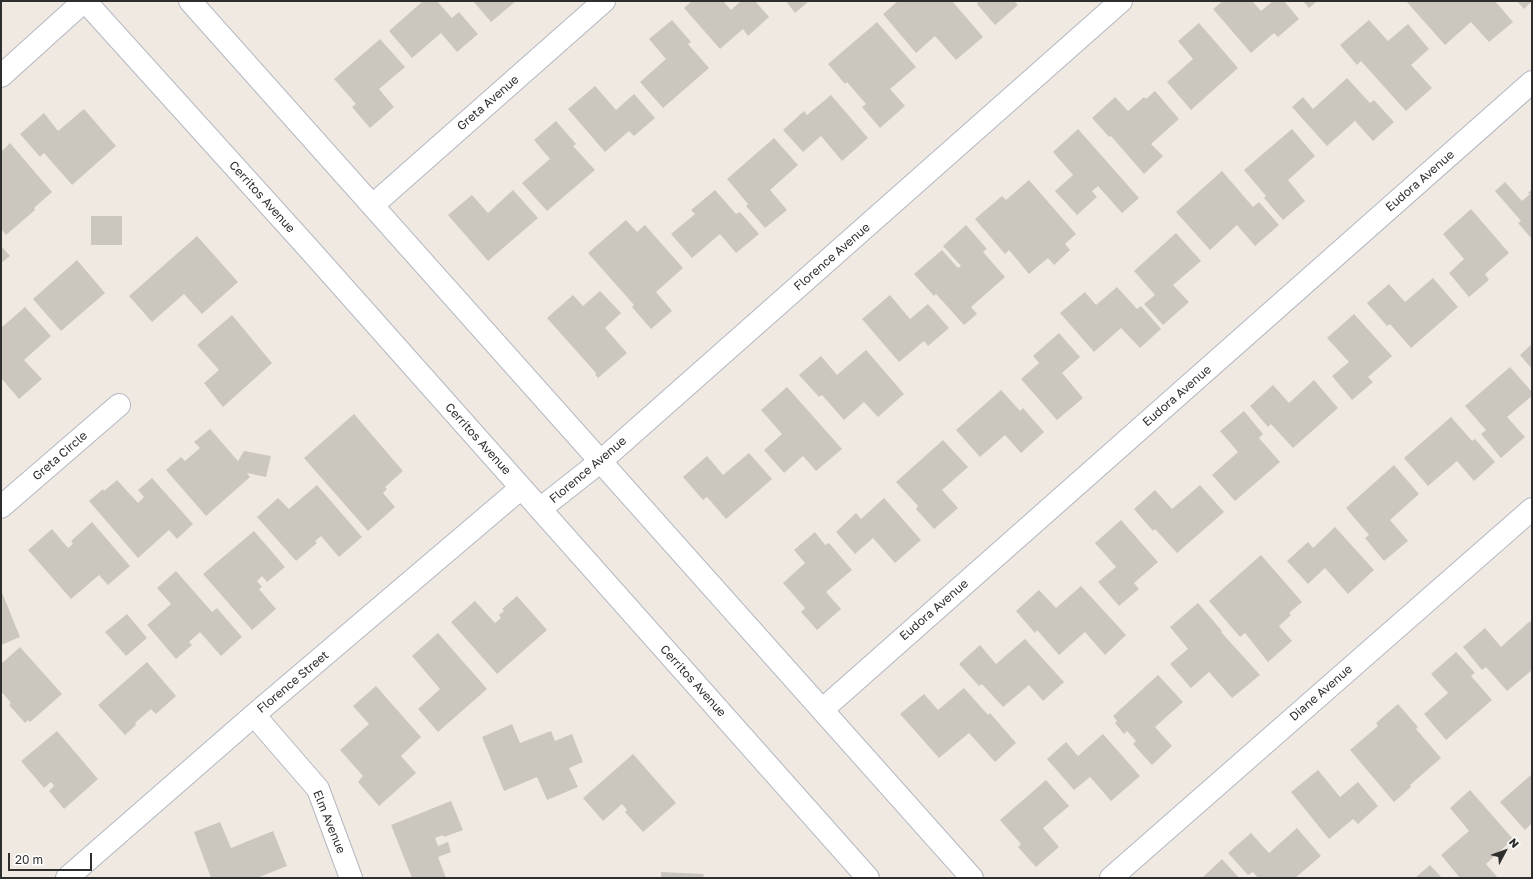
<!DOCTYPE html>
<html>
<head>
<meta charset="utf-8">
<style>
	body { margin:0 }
	#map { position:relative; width:1533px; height:879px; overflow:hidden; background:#efe9e1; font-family:"Golos Text",sans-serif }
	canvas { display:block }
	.frame { position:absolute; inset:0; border:2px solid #2e2e2e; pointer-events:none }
	.north { position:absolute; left:1485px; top:831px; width:40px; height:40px; -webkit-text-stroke:3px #fff; paint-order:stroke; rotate:49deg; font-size:11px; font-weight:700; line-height:16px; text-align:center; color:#2e2e2e }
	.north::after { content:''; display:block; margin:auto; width:14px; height:18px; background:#2e2e2e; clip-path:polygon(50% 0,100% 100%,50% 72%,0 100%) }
	.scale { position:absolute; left:8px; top:853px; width:84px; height:18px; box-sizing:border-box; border:2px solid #2e2e2e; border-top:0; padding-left:5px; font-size:12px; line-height:14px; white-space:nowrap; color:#2e2e2e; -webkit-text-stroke:3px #fff; paint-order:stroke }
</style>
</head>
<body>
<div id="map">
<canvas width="1533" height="879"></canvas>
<div class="frame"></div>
<div class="north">N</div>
<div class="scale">20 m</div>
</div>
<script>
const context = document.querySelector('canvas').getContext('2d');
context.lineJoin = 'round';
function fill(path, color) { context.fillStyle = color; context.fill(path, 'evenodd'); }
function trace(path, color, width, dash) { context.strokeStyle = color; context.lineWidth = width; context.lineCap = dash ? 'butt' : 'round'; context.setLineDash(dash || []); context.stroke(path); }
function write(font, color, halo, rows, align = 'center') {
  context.font = font + ' "Golos Text",sans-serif'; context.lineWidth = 4; context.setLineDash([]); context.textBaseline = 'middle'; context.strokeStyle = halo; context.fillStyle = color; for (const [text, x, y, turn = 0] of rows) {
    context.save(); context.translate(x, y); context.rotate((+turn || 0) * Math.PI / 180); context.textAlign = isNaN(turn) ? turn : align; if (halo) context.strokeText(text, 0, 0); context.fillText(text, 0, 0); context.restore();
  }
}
const building = new Path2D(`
	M423 1H437L452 18 459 12 478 34 457 52 441 33 412 58 389 31Z
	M473 1H516L491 22Z
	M692 1H723L731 10 741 1H755L769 17 748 36 743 29 720 49 684 8Z
	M786 1H809L795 13Z
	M898 1H952L983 37 956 60 935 36 916 53 883 14Z
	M978 1H1014L1018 5 995 25 977 4Z
	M1223 1H1252L1261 11 1273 1H1284L1299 19 1278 37 1274 33 1251 53 1213 9Z
	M1303 1H1317L1309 8Z
	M1406 1H1495L1513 22 1489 42 1471 22 1445 45Z
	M1517 1H1532L1524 9Z
	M672 20 691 42 688 44 709 68 663 108 640 82 666 59 649 39Z
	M1369 20 1388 41 1408 24 1429 49 1411 65 1432 88 1406 111 1361 61 1357 65 1340 45Z
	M877 22 916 67 890 89 905 106 880 128 862 107 866 104 847 82 845 84 828 64Z
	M1199 23 1238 68 1191 110 1167 82 1193 59 1178 41Z
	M380 39 405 67 379 89 394 107 370 128 352 107 356 104 334 79Z
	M1347 78 1370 103 1374 100 1394 122 1373 141 1355 121 1327 146 1292 107 1303 97 1313 109Z
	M595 86 616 110 634 94 655 118 634 136 629 131 605 152 568 109Z
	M1155 91 1179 119 1151 144 1163 156 1144 174 1111 136 1109 137 1092 118 1115 97 1128 111 1144 97 1146 99Z
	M831 95 868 138 842 161 821 136 803 152 783 130 804 111 807 115Z
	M84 109 116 146 72 185 44 153 40 157 20 134 44 113 58 131Z
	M556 121 576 144 573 146 595 170 547 211 522 183 550 159 534 140Z
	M1078 129 1139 198 1122 213 1098 186 1092 191 1097 197 1077 215 1055 191 1073 175 1053 152Z
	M1292 129 1315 156 1288 180 1305 201 1283 220 1264 198 1266 196 1244 170Z
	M774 138 798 165 770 190 787 210 765 228 746 206 748 204 727 179Z
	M10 143 52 192 34 208 35 210 6 235 1 229V152Z
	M1222 171 1253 207 1259 202 1279 225 1255 246 1237 225 1210 250 1176 212Z
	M1029 180 1076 234 1065 244 1070 250 1054 265 1048 258 1029 274 1009 250 1005 254 975 219 1002 196 1006 200Z
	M1505 182 1522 201 1530 194 1528 193 1532 189 1531 238 1518 223 1521 221 1495 191Z
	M513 190 538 218 488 261 448 215 472 195 488 213Z
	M715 190 736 214 740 212 759 234 736 253 720 234 692 258 671 234 695 214 691 210Z
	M1471 209 1509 253 1485 274 1489 280 1469 297 1449 273 1464 259 1443 234Z
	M91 216H122V245H91Z
	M626 220 637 232 645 225 683 268 656 292 672 311 651 329 632 307 634 305 588 253Z
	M966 225 987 249 983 252 1005 277 971 307 977 314 964 325 936 294 934 296 914 274 942 250 958 268 961 266 943 246Z
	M1176 233 1201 261 1173 285 1189 302 1163 325 1144 304 1155 295 1134 271Z
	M197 236 238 282 202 314 184 294 152 322 129 296Z
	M1 246 10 256 1 263Z
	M77 260 105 293 61 331 33 299Z
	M1433 278 1458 307 1411 348 1390 324 1387 326 1367 303 1389 284 1405 302Z
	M1117 287 1137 309 1141 306 1161 329 1140 348 1121 328 1094 352 1060 313 1085 292 1096 305Z
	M600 291 621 313 605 328 627 353 598 378 595 374 596 373 547 318 573 295 583 306Z
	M890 295 910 319 928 304 949 328 928 346 924 341 899 362 862 319Z
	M25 307 51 336 24 360 42 379 19 399 1 378V328Z
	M1354 314 1392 356 1368 377 1373 382 1352 400 1332 376 1349 362 1327 338Z
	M232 315 272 363 223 407 204 383 219 370 197 345Z
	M1059 333 1080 357 1062 373 1083 398 1057 420 1021 379 1039 363 1033 356Z
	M1532 344V369L1520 355Z
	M866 350 904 394 878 417 864 402 844 420 822 395 819 397 799 375 821 356 837 375Z
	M1510 367 1532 392V396L1507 417 1525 437 1501 458 1481 434 1486 430 1465 406Z
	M1314 380 1338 408 1293 448 1271 424 1268 427 1250 406 1273 385 1289 403Z
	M787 387 842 449 816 471 803 456 784 473 764 450 782 434 761 410Z
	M1001 390 1020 411 1023 408 1044 432 1021 453 1005 435 980 457 956 430Z
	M1244 411 1263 434 1259 438 1280 462 1235 501 1212 475 1238 452 1220 431Z
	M354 414 403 471 385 487 387 489 383 493 395 507 368 531 304 458Z
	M1451 417 1472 441 1475 439 1495 462 1474 481 1457 461 1428 486 1404 458Z
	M210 429 238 461 244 451 271 456 266 477 247 473 250 477 206 516 166 470 181 457 185 461 200 448 194 442Z
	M943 440 968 467 942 490 958 508 934 529 916 509 918 506 896 482Z
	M749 453 772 479 726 519 707 497 703 500 683 477 707 456 723 475Z
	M1394 465 1419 494 1390 520 1408 541 1384 561 1365 538 1369 535 1346 508Z
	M152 478 193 524 177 539 169 530 138 558 89 501 103 489 104 491 117 480 138 503 144 497 138 490Z
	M317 485 362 537 339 557 321 536 315 541 317 543 296 561 257 517 278 498 289 509Z
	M1200 485 1224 512 1177 553 1155 529 1153 531 1134 509 1155 490 1172 509Z
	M884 498 921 540 895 563 873 538 855 554 836 532 856 513 861 519Z
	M1121 520 1158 562 1134 583 1139 589 1119 606 1098 582 1116 567 1095 543Z
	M92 522 130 566 108 585 99 575 71 599 28 550 52 529 68 548 73 544 71 541Z
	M1335 527 1374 570 1348 594 1325 568 1308 584 1287 561 1308 542 1313 548Z
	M254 531 285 567 267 582 262 576 257 581 262 587 259 589 276 609 252 630 203 574Z
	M815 532 825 545 829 543 852 570 826 592 841 609 817 630 801 612 805 608 783 583 805 563 794 550Z
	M1261 555 1302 602 1289 613 1291 615 1279 626 1292 641 1268 662 1245 633 1240 637 1209 601Z
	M176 571 212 612 217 608 242 637 221 656 200 632 189 642 192 645 176 659 147 625 171 604 157 588Z
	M1081 586 1126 635 1105 655 1085 632 1059 655 1037 630 1035 633 1016 611 1039 590 1056 608Z
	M1 590 20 637 1 645Z
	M517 596 547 630 497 674 451 622 475 601 495 623 501 618 499 615 504 611 502 609Z
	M1198 603 1222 631 1221 632 1260 675 1232 698 1209 672 1191 688 1170 664 1188 649 1170 627Z
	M127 614 147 638 126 656 105 632Z
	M1530 621 1532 624V670L1507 691 1486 667 1482 670 1463 647 1485 628 1501 647Z
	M438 633 487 689 438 732 418 709 440 689 412 656Z
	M1025 639 1064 682 1043 701 1029 685 1003 707 982 684 979 686 959 664 980 645 996 664Z
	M20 647 62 694 30 722 28 720 25 723 9 705 11 703 1 691V664Z
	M1456 652 1475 673 1471 676 1492 700 1446 740 1424 714 1448 693 1431 674Z
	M147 662 176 696 156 714 151 709 135 723 136 725 125 735 98 705Z
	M1158 675 1183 702 1155 727 1172 746 1152 765 1133 744 1136 741 1127 731 1124 734 1115 723 1117 721 1113 716Z
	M376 686 421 737 401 756 416 773 379 806 358 782 363 776 340 750 369 724 353 706Z
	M964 688 988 715 990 713 1016 743 995 762 969 733 939 758 900 714 924 694 938 710Z
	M1398 704 1418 727 1416 729 1441 758 1410 785 1411 787 1394 802 1350 750 1378 726 1376 723Z
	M512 724 520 743 551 731 555 741 572 734 583 762 569 768 578 787 547 800 537 777 504 791 482 737Z
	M57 731 98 779 64 809 49 791 54 786 51 782 44 788 21 761Z
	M1103 734 1140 776 1111 801 1090 777 1074 790 1047 759 1066 742 1078 756Z
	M633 754 676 803 643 832 625 812 627 810 622 804 603 821 583 798Z
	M1318 770 1340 797 1358 782 1378 806 1358 824 1353 819 1329 839 1291 792Z
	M1532 774V823L1525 830 1500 802Z
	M1046 780 1069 806 1043 828 1059 847 1036 867 1018 847 1021 844 1000 820Z
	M1470 790 1513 839 1486 864 1498 878H1460L1441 855 1469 831 1450 808Z
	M451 801 463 830 444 837 443 835 435 838 438 846 448 842 451 852 438 857 446 878H412L391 825Z
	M220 822 231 848 273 831 287 866 257 878H211L194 832Z
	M1297 828 1321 856 1295 878H1258L1253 872 1248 875 1228 853 1251 833 1269 853Z
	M1222 859 1239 878H1202Z
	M1430 865 1442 878H1415Z
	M661 872 704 874 703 878H661Z`);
const street = new Path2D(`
	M190 1 972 878
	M1 76 84 1
	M373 205 604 1
	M1 507 119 405
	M540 509 601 461 1121 1
	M822 710 1532 82
	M254 715 318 789 351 878
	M67 878 254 715 521 488
	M1111 878 1532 509`);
const secondary = new Path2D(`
	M85 1 310 250 868 878`);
const streetNames = [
	["Greta Avenue",488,103,-41],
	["Eudora Avenue",1420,181,-41],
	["Cerritos Avenue",262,197,48],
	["Florence Avenue",832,257,-41],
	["Eudora Avenue",1177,396,-41],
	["Cerritos Avenue",478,439,48],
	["Greta Circle",60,456,-41],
	["Florence Avenue",588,470,-40],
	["Eudora Avenue",934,610,-41],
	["Cerritos Avenue",693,681,48],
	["Florence Street",293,682,-40],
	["Diane Avenue",1321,693,-41],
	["Elm Avenue",329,822,68]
];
fill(building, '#cbc7bf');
trace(street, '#b4b7c1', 24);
trace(secondary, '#b4b7c1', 24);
trace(street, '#fff', 22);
trace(secondary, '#fff', 22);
write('12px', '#2e2e2e', '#fff', streetNames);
</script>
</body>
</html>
